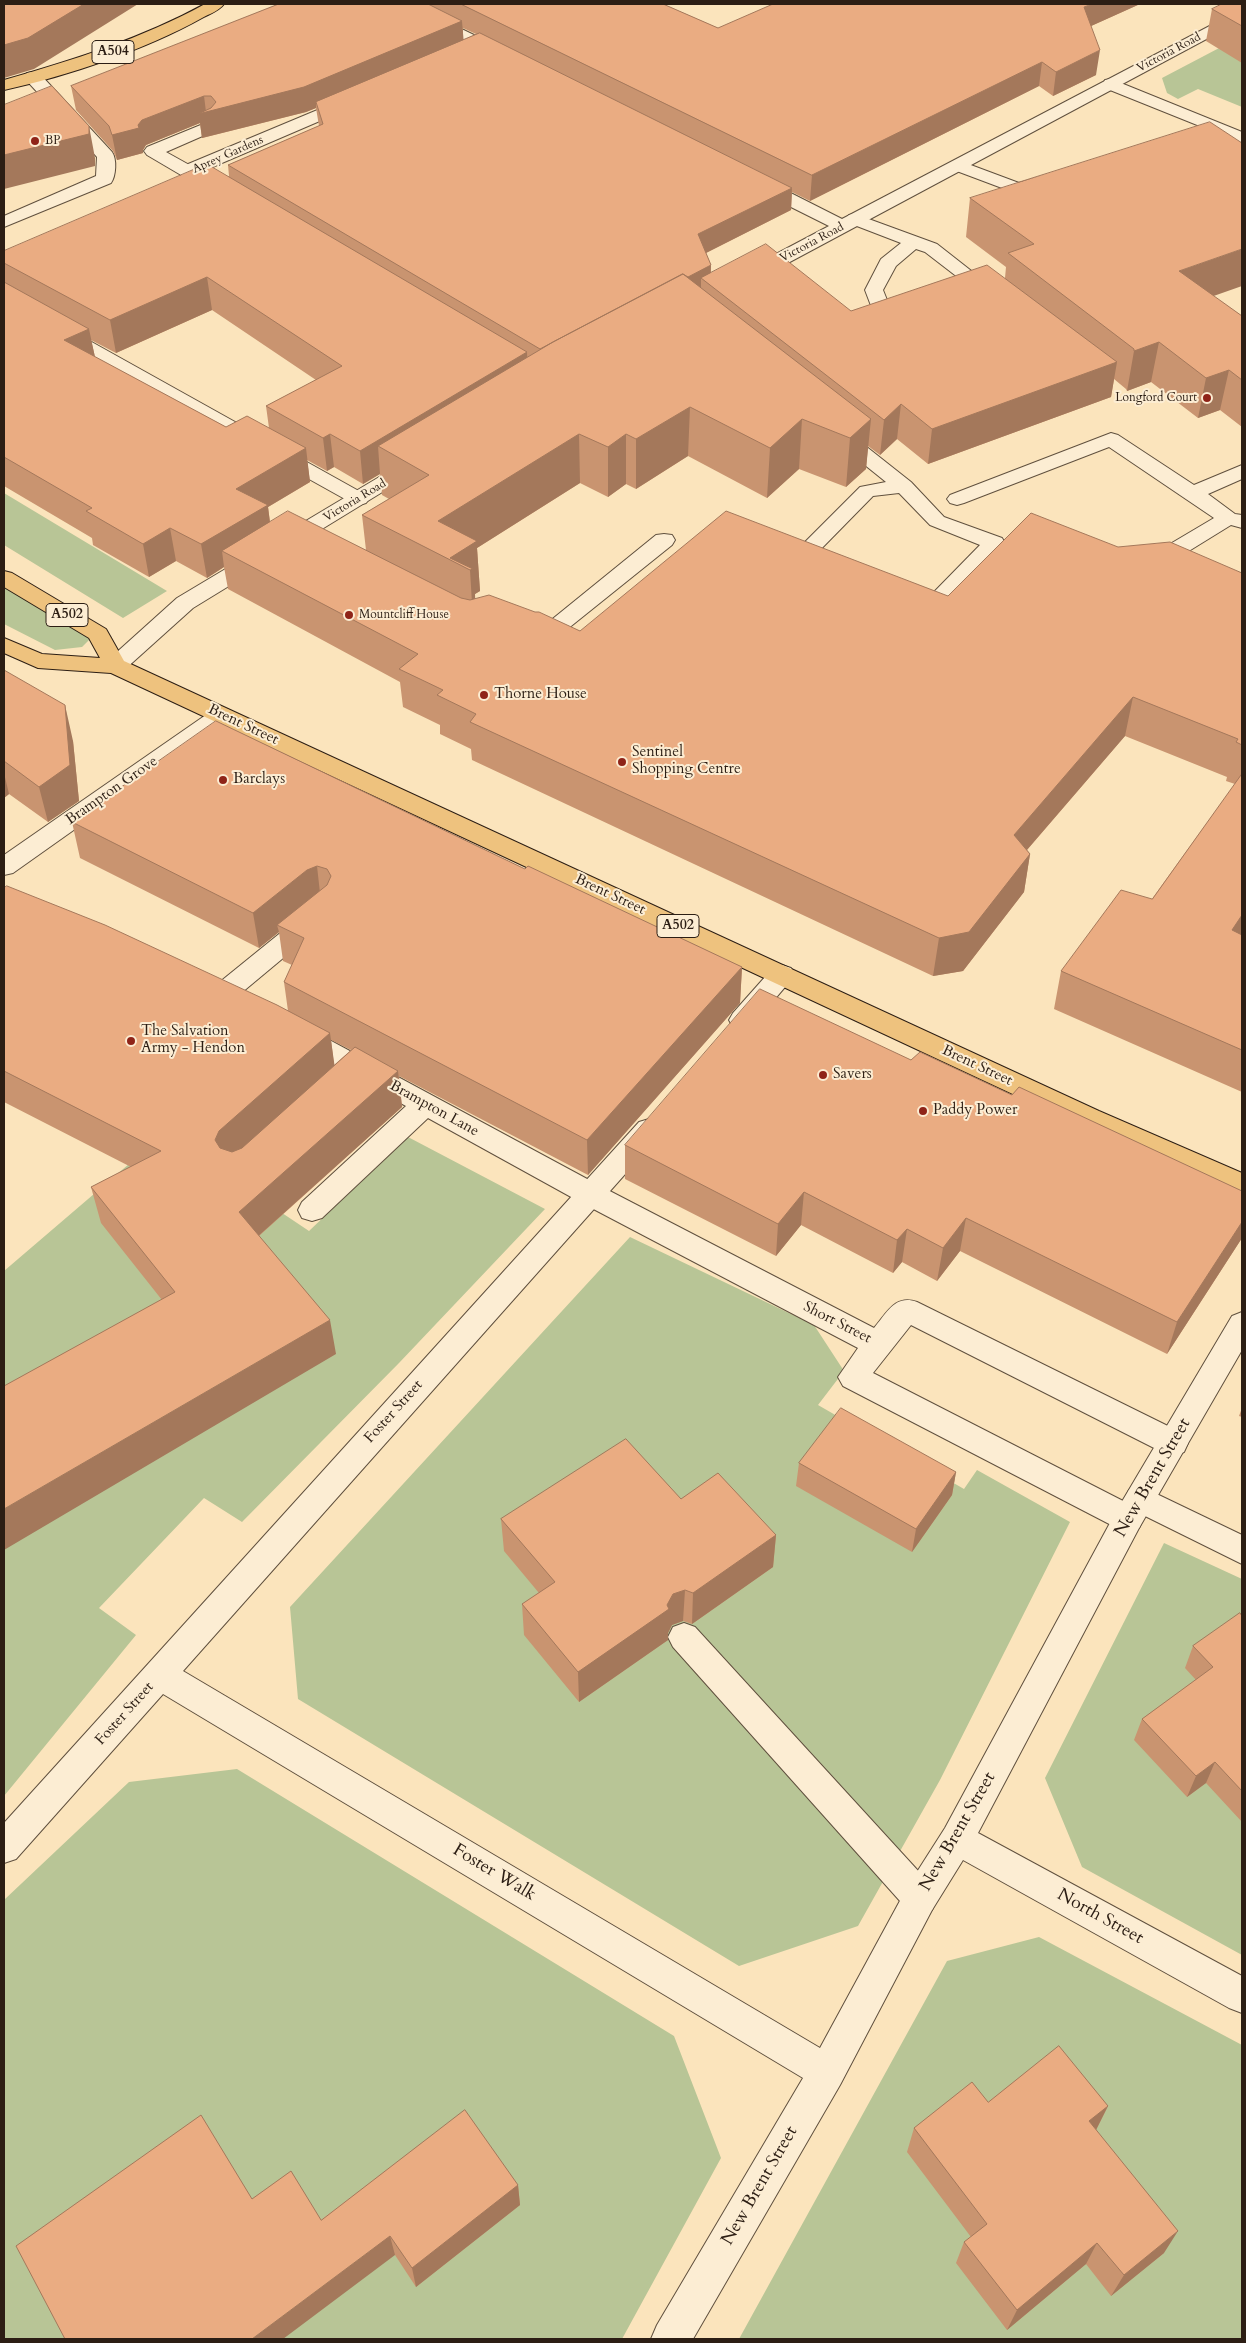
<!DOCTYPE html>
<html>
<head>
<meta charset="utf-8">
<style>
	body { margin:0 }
	#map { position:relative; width:1246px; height:2343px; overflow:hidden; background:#fbe4bc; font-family:Cardo,serif }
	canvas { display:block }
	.frame { position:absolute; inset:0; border:5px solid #2c1e14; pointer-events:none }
</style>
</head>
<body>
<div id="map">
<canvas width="1246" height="2343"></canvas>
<div class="frame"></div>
</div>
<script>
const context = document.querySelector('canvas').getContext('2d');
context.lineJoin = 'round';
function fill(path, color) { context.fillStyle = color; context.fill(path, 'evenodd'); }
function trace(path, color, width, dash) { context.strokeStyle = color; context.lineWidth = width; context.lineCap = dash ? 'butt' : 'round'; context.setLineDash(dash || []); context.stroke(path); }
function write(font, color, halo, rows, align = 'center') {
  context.font = font + ' Cardo,serif'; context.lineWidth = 4; context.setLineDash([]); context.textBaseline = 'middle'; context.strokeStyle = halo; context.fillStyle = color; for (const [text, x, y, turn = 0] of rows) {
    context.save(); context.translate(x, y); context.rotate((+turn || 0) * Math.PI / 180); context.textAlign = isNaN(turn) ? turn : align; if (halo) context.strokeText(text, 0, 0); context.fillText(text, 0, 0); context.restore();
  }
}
const green = new Path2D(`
	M1242 36V107L1198 89 1178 99 1167 93 1162 78Z
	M4 493 167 591 123 618 4 545Z
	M4 586 91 638 82 647 55 650 4 624Z
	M164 1134 309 1231 408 1137 545 1209 399 1363 242 1522 204 1498 99 1608 136 1635 4 1796V1271Z
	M630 1237 814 1325 844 1371 818 1405 964 1489 977 1470 1070 1522 940 1780 858 1926 739 1966 298 1699 290 1607Z
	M1164 1543 1242 1579V1955L1082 1867 1045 1778Z
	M237 1769 674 2036 721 2158 622 2339H4V1900L129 1782Z
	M1039 1937 1242 2045V2339H739L947 1961Z`);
const service = new Path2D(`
	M33 72 39 73 112 152C117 159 116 176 111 183L4 227V216L96 176 97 157 27 81 25 77 27 73Z
	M1111 79 1242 132V143L1105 88 1103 84 1105 80Z
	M208 122 214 123 217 127 214 131 166 152 193 167 196 171 193 175H181L147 155 144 151 147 147Z
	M960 161 1019 183 1045 176 1051 177 1054 181 1051 185 1018 194 954 170 951 166 954 162Z
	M855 214 937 244 1002 295 1000 299 993 301 986 299 925 252 916 249 896 266 883 290 895 320 892 324 885 326 878 324 865 290 881 259 901 243 849 223 846 219 849 215Z
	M4 295 11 297 366 495 369 499 366 503 359 505 352 503 4 309Z
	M1111 433 1118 435 1194 485 1242 465V479L1208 494 1235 514 1242 515V528L1231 525 1184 554 1242 578V592L1160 560 1157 555 1160 550 1214 518 1109 447 964 503 957 505 950 503 947 499 950 495Z
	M664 534 672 535 675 540 672 545 545 647C535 649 527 649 521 640L524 635 534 634 656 535Z
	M309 914 318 917 322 923 318 929 228 1004 219 1006 210 1004 206 997 210 990 300 917Z
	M300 1026 309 1029 602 1187 874 1328C887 1313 895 1294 917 1302L1184 1434 1188 1443 1184 1452 1173 1456 1162 1452 911 1325 873 1373 1127 1503 1125 1499 1129 1490 1140 1486 1242 1535V1564L1141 1514 1143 1519 1139 1528 1128 1532 1117 1528 843 1386 838 1377 858 1348 582 1203 428 1118 322 1218 312 1221 302 1218 298 1210 302 1202 406 1106 291 1043 287 1036 291 1029Z
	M684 1623 695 1627 932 1886 937 1898 932 1910 920 1915 908 1910 673 1647 668 1637 673 1627Z`);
const minor = new Path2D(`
	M390 4H410L509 52 511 55 509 58H497L392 7Z
	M1242 9V20L758 279H744L742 275 744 271 829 226 751 187 748 183 751 179H763L842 219Z
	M351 96 357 97 359 101 357 105 201 172 227 187 230 191 227 195H215L181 175 178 171 181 167Z
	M837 427 844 429 911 482 944 517 1002 538 1005 543 945 606C932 609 906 601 898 590L901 585 909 583 934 592 980 545 930 525 899 493 873 496 820 550 840 556 843 561 840 566C828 568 802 562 795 552L860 487 886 482 830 437 827 433 830 429Z
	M413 459 420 461 423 465 420 469 193 608 123 671 115 673 107 671 104 666 107 661 177 598 406 461Z
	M221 708 229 710 232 715 229 720 13 873 4 875V855L213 710Z
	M782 965 791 968 795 974 791 980 751 1027 742 1029 733 1027 729 1020 733 1013 773 968Z
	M649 1119 659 1122 663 1129 659 1136 183 1671 820 2048 908 1886 945 1828 1117 1510 1232 1316 1242 1312V1350L1139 1528 978 1833 1242 1976V2013L1229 2008 963 1860 932 1910 840 2085 693 2339H651L657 2325 803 2078 163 1694 16 1859 4 1863V1823L639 1122Z`);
const primary = new Path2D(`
	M205 4H224C219 11 209 14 202 18 145 50 67 76 4 90V80C73 60 141 39 205 4Z
	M4 571 12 573 106 629 124 661 1099 1111 1242 1173V1196L1079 1125 111 673 38 668 4 653V638L42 654 100 658 89 638 4 587Z`);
const wall = new Path2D(`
	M279 4H663L718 28 1140 4 1091 26 1096 75 1053 96 1039 86 810 201 792 192 791 210 706 253 711 265V273L851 311 1005 278 1006 267 966 237 970 198 1213 296 1242 316V427L1220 410 1198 418 1151 382 1127 391 1126 389 1114 379 1111 397 928 464 897 439 880 455 868 446 866 469 846 487 799 469 767 498 688 456 636 489 626 484 608 497 580 483 477 548 480 591 475 594V599L580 631 948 596 1118 547 1242 573V1092L1054 1009 1061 971 1152 899 1235 784 1226 781 1227 777 1125 736 1027 850 1030 854 1024 892 963 971 933 976 472 760 471 749 440 734V725L403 707 400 682 228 589 224 567 207 578 176 561 149 577 93 545 92 538 4 486V251L229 176 228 165 319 126 316 108 306 112 202 138 200 123 146 145 143 150V153L117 160 113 151 76 110 71 86ZM463 28 476 34 463 40ZM212 310 316 380 266 406 269 428 226 427 95 357 91 340 116 353ZM307 460 327 471 334 467 363 484 380 474 382 495 389 499 362 515 366 550 270 522 268 507 310 482Z
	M1242 4V63L1206 41 1212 9Z
	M4 670 73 741 79 801 48 822 9 794 4 798Z
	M72 822 525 869 742 967 740 1003 588 1175 399 1076 402 1107 259 1236 336 1354 162 1300 101 1223 91 1187 131 1167 4 1102V888L288 1011 284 982 292 965 283 961 279 932 259 948 80 858ZM331 1040 351 1050 334 1065Z
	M911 1060 1012 1095 1242 1191V1238L1167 1354 960 1251 937 1281 902 1262 893 1273 801 1225 776 1256 625 1179V1145Z
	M1242 1408V1417L1239 1416Z
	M799 1463 956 1472 952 1495 912 1552 796 1486Z
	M681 1499 776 1535 773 1567 692 1624 683 1621 672 1625 668 1633V1640L579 1702 524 1635 522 1604 539 1593 504 1551 501 1519Z
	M1242 1616V1822L1206 1783 1187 1797 1134 1740 1142 1719 1196 1680 1185 1668 1193 1646Z
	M988 2102 1108 2106 1096 2130 1164 2253 1111 2296 1086 2264 1007 2330 956 2263 964 2242 971 2237 907 2152 914 2128Z
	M518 2185 520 2205 416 2287 395 2255 252 2199 321 2220Z`);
const shadedWall = new Path2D(`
	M84 4H138L34 69 4 78V45Z
	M1092 4H1140L1080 31 1084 7Z
	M462 21 464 45 316 102V108L306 112 202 138 200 123 146 145 143 150V153L117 160 112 135 142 120 204 96 206 112Z
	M1100 50 1096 75 1053 96 1056 72Z
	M1042 62 1039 86 810 201 812 175Z
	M89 126 95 158V166L4 189V155Z
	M792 188 791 210 698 257V234Z
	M1242 249V286L1171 311 1179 271Z
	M711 265 710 285 701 278V293L545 352Z
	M207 277 212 310 116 353 110 320Z
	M89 329 96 362 64 340Z
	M1159 342 1151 382 1127 391 1134 351Z
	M527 352 528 385 378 446 380 474 363 484 360 451Z
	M1117 362 1111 397 928 464 932 429Z
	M1229 370 1220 410 1198 418 1206 378Z
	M901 404 897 439 880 455 884 420Z
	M690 407 688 456 636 489V439Z
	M802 419 799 469 767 498 770 448Z
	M871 419 866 469 846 487 850 438Z
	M330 434 334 467 327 471 323 438Z
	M579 434 580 483 477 548 480 591 475 594 476 619 473 620 470 570 441 555 438 521Z
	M626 434V484L608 497V447Z
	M306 448 310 482 268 507 272 539 222 551 224 567 207 578 201 544 236 489Z
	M170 528 176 561 149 577 143 544Z
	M1133 697 1125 736 1007 873 1014 835Z
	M65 705 73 741 79 801 48 822 39 787Z
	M4 773 9 794 4 798Z
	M1030 854 1024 892 963 971 933 976 939 938Z
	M317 866 321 902 277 925 279 932 259 948 253 913 307 870Z
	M1242 915V937L1232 930Z
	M742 967 740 1003 588 1175 587 1140Z
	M330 1033 335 1069 227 1167 215 1140 219 1131Z
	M398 1071 402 1107 246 1247 239 1212Z
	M804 1192 801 1225 776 1256 778 1224Z
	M966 1218 960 1251 937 1281 943 1248Z
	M1242 1222V1238L1167 1354 1177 1322Z
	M907 1229 902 1262 893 1273 897 1240Z
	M330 1320 336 1354 4 1550V1509Z
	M956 1472 952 1495 912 1552 916 1529Z
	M776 1535 773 1567 692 1624 693 1593Z
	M685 1590 683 1621 672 1625 668 1633V1640L579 1702 578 1672 667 1605 673 1594Z
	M1215 1762 1206 1783 1187 1797 1196 1776Z
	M1108 2106 1096 2130 1089 2121Z
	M518 2185 520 2205 416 2287 412 2268Z
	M1178 2231 1164 2253 1111 2296 1124 2275Z
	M390 2236 395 2255 283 2339H252Z
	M1097 2243 1086 2264 1007 2330 1017 2310Z`);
const building = new Path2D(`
	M4 4H84L28 38 4 45Z
	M279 4H428L462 21 304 87 198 114 211 108 216 102 211 96H204L142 120 138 125 139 128 112 135 109 126 71 86Z
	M461 4H663L718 28 773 4H1092L1084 7 1100 50 1056 72 1042 62 812 175Z
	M1222 4H1242V26L1212 9Z
	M480 33 792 188 698 234 711 265 688 277 683 274 553 342 540 349 228 165 323 124 316 102Z
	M52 86 89 126V134L4 155V105Z
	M1210 122 1242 143V249L1179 271 1242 316V380L1229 370 1206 378 1159 342 1134 351V349L1008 253 1034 244 970 198Z
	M207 164 527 352 360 451 330 434 323 438 266 406 342 366 207 277 110 320 4 263V251Z
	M766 244 851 311 987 265 1117 362 932 429 901 404 884 420 701 278Z
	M683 274 871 419 850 438 802 419 770 448 690 407 636 439 626 434 608 447 579 434 438 521 477 541 450 558 473 569 470 570 362 515 429 475 378 446 553 342Z
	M4 282 89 329 64 340 226 427 247 416 306 448 236 489 268 505 201 544 170 528 143 544 86 511 92 508 4 457Z
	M288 511 461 598 470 600 489 595 535 612H539L580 631 726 511 948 596 1031 513 1118 547 1170 542 1242 573V745L1236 742 1238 739 1133 697 1014 835 1030 854 969 932 939 938 470 722 476 714 437 695 443 690 399 669 418 654 222 551Z
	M4 670 65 705 70 765 39 787 4 761Z
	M216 721 525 869 528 866 742 967 587 1140 284 982 304 938 277 925 327 885 331 876 327 869 317 866 307 870 253 913 72 822Z
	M1242 774V915L1232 930 1242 935V1050L1061 971 1121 890 1152 899Z
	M7 886 105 925 277 1005 330 1033 219 1131 215 1140 220 1148 232 1152 242 1148 355 1047 398 1071 239 1212 330 1320 4 1509V1386L175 1292 91 1187 161 1151 4 1071V888Z
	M760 989 911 1060 920 1052 1012 1095 1019 1087 1242 1191V1222L1177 1322 966 1218 943 1248 907 1229 897 1240 804 1192 778 1224 625 1145Z
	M841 1408 956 1472 916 1529 799 1463Z
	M626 1439 681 1499 718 1473 776 1535 693 1593 685 1590 673 1594 667 1605 669 1609 578 1672 522 1604 555 1582 501 1519Z
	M1240 1613 1242 1616V1791L1215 1762 1196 1776 1142 1719 1213 1667 1193 1646Z
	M1059 2046 1108 2106 1089 2121 1178 2231 1124 2275 1097 2243 1017 2310 964 2242 987 2224 914 2128 972 2082 988 2102Z
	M465 2110 518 2185 412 2268 390 2236 252 2339H65L16 2246 201 2115 252 2199 291 2171 321 2220Z`);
const markers = [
	[35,141,5,"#8f2418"],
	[1207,398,5,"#8f2418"],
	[349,615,5,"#8f2418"],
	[484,695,5,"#8f2418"],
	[622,762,5,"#8f2418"],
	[223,780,5,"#8f2418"],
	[131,1041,5,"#8f2418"],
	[823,1075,5,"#8f2418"],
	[923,1111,5,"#8f2418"]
];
const farStreetnames = [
	["Victoria Road",1169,53,-28],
	["Aprey Gardens",228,155,-24],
	["Victoria Road",812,243,-28],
	["Victoria Road",355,501,-31]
];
const farPoinames = [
	["BP",45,141],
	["Longford Court",1197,398,"right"],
	["Mountcliff House",359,615]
];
const shields = [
	[113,52,42],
	[67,615,42],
	[678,926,42]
];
const shieldNames = [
	["A504",113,52],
	["A502",67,615],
	["A502",678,926]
];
const poiNames = [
	["Thorne House",494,695],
	["Sentinel",632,753],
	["Shopping Centre",632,770],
	["Barclays",233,780],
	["The Salvation",141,1032],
	["Army - Hendon",141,1049],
	["Savers",833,1075],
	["Paddy Power",933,1111]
];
const streetNames = [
	["Brent Street",243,725,25],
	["Brampton Grove",112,791,-35],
	["Brent Street",610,895,25],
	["Brent Street",977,1066,25],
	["Brampton Lane",434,1109,29],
	["Short Street",837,1323,27],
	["Foster Street",394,1412,-48],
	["Foster Street",125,1714,-48]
];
const nearStreetnames = [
	["New Brent Street",1153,1478,-60],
	["New Brent Street",958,1832,-60],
	["Foster Walk",494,1873,31],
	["North Street",1100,1917,29],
	["New Brent Street",760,2186,-60]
];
fill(green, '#b8c596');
trace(service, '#60503e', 2);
trace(minor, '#60503e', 2);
trace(primary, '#2c1e14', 2);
fill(service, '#fcedd3');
fill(minor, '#fcedd3');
fill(primary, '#eec27e');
fill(wall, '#c99470');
fill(shadedWall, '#a4785b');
fill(building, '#eaac82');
trace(building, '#a4785b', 1);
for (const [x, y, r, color] of markers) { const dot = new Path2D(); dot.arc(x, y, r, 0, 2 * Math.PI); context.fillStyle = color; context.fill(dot); trace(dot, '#fcedd3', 2); }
write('12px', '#2c1e14', '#fcedd3', farStreetnames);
write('12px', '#2c1e14', '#fcedd3', farPoinames, 'left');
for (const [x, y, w] of shields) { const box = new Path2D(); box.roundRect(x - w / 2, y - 11.5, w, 23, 4); context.fillStyle = '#fcedd3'; context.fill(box); trace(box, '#2c1e14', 1); }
write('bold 14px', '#2c1e14', null, shieldNames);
write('15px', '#2c1e14', '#fcedd3', poiNames, 'left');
write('15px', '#2c1e14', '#fcedd3', streetNames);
write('18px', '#2c1e14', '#fcedd3', nearStreetnames);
</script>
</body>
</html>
